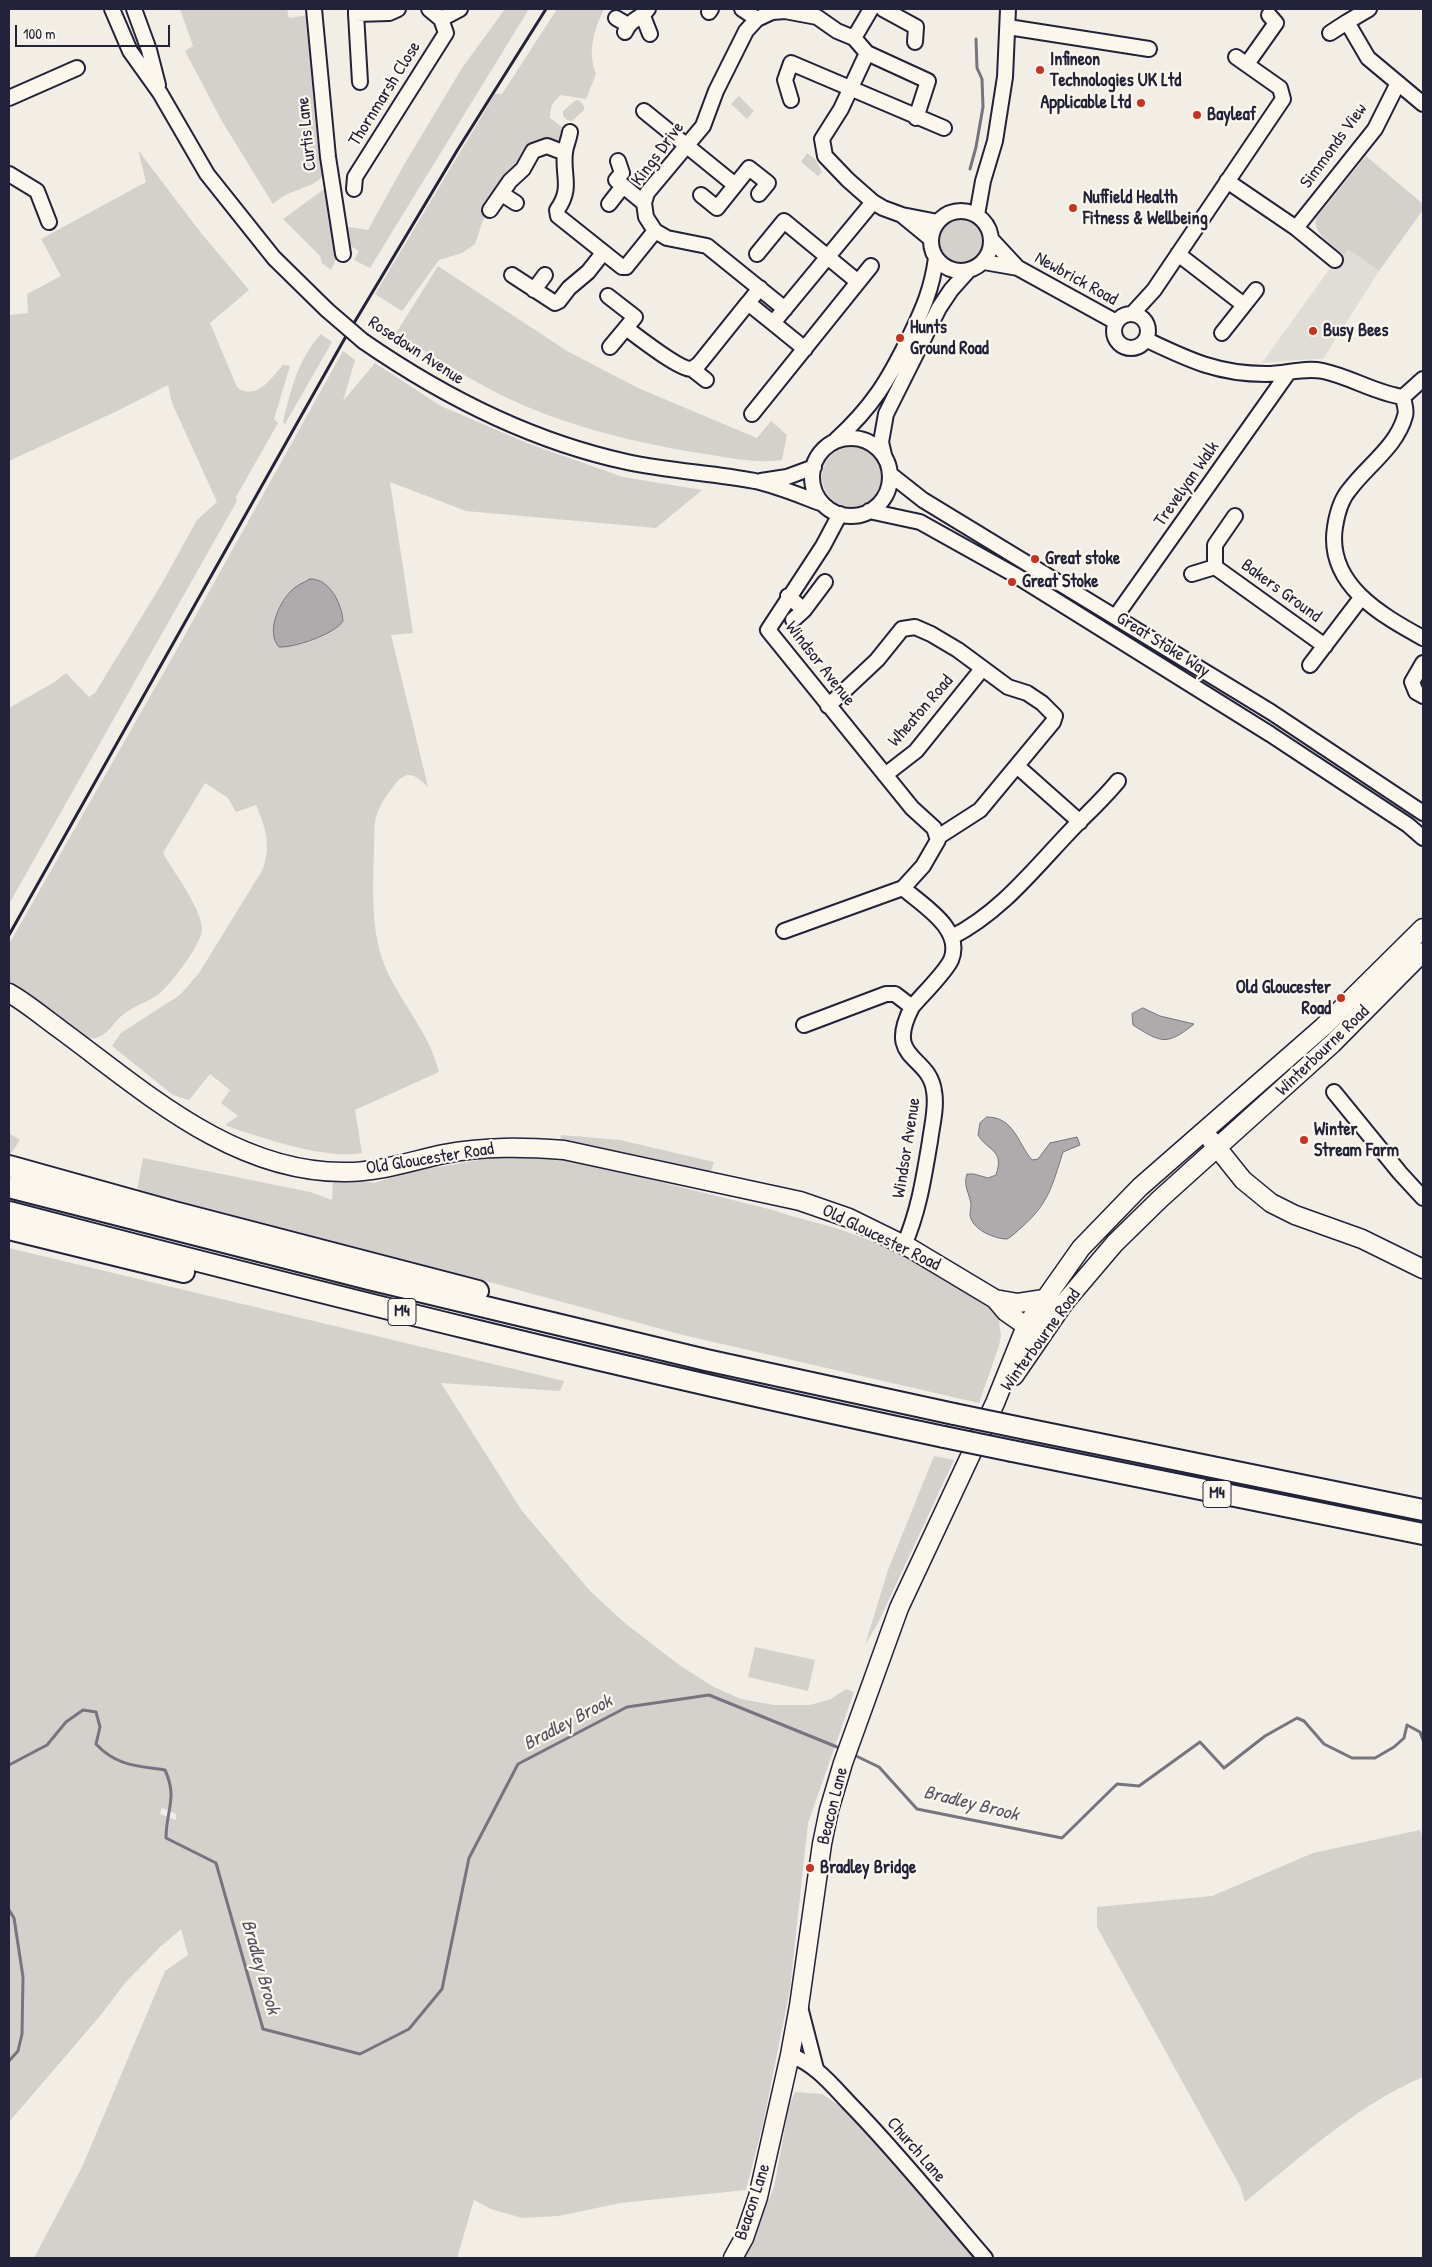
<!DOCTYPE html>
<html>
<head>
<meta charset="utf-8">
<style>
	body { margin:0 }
	#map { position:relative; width:1432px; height:2267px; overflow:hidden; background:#f2eee5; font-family:"Patrick Hand",sans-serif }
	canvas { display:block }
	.frame { position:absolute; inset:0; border:10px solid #22223b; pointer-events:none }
	.scale { position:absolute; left:15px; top:25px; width:155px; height:22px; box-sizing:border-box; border:2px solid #22223b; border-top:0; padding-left:6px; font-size:15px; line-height:18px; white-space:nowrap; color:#22223b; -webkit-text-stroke:4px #fbf7ec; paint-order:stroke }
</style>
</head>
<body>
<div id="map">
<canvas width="1432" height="2267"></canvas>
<div class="frame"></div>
<div class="scale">100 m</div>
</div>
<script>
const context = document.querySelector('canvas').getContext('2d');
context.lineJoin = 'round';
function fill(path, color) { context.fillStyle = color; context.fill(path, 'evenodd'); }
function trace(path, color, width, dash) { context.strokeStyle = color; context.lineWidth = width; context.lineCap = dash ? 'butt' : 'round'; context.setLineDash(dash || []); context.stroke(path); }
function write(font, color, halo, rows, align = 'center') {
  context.font = font + ' "Patrick Hand",sans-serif'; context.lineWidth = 4.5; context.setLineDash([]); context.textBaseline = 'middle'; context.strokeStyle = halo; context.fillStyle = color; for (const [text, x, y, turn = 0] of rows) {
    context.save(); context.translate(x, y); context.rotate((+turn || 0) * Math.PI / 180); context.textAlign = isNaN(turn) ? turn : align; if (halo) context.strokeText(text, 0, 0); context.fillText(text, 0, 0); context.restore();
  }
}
const built = new Path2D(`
	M1348 248 1379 271 1323 359H1312L1262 363 1331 267Z`);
const green = new Path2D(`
	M180 9H287L289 18 308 15 326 171C317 187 301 187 286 195 281 197 277 201 273 204L223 123 185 51 193 46Z
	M505 9H529L370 268 354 260 359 251 347 244 343 226 368 230 405 163 462 68Z
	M557 9H604C594 30 587 51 596 74L586 99 561 95C552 102 550 107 550 118L566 130 563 137 557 140 540 139 489 203 475 244 462 253 439 260 402 311 375 294 495 94H502Z
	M739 96 754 111 747 119 731 104Z
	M576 100 580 101 584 106V110L572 121 567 120 563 116V111Z
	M138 150 201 233 249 290 210 323 237 387C256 402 271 378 283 365L290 366 274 419 278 423 236 497 237 501 9 904V708L53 683 66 673 89 697 95 693 161 585 197 520 217 502 172 403 168 385 115 412 9 461V315L28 313 27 294 61 276 41 239 146 182Z
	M807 153 815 159 822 172 818 176 801 162Z
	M1366 156 1423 204V210L1379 271 1348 249 1344 255C1333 245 1312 234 1316 218Z
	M327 187 337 257 331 270 322 263 320 256 283 219Z
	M939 241a23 23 0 1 1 46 0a23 23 0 1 1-46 0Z
	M438 266 567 351 638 388 757 438 771 421 787 435 782 460C755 464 725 457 699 453 626 441 549 422 484 386 454 370 425 351 396 333Z
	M321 334 332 342 285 424 283 422C291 389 298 359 321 334Z
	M343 351 355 360 343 401 375 363 441 406 527 443 623 477 702 490 656 528 466 511 390 482 413 633 391 635 428 787C411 770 404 771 390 791 385 797 380 806 377 814 373 824 375 837 374 848 373 889 370 933 387 971 403 1006 430 1034 439 1072L355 1110 362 1153C326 1160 262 1138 227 1126L226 1124 238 1116 221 1103 230 1090 210 1074 189 1100 173 1095 112 1046 121 1033 180 995 199 973 263 869C271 844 266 829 256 805L236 812 228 798 205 783 163 853C175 874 198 903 202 927 205 940 171 984 160 993 149 1002 135 1005 124 1014 115 1020 110 1032 99 1037 93 1040 86 1037 80 1036L9 987V944L176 651Z
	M822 477a30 30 0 1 1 60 0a30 30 0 1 1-60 0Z
	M9 1133 20 1140 10 1155H9Z
	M561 1135 620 1140 714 1162 709 1178 560 1141Z
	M503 1156 543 1157 580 1162 773 1210C797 1219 823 1223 847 1232 894 1248 961 1283 998 1315L1001 1335 999 1346 979 1403 683 1335 482 1280 137 1190 143 1158 310 1192 332 1200 333 1180H359L374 1183 409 1172Z
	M9 1248 564 1381 560 1391 441 1383 522 1511 591 1592 626 1624 682 1667 714 1687 741 1699 774 1705H810L831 1699 846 1689 854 1692 808 1823 790 1989 763 2124 746 2190 620 2203 559 2216 522 2218 491 2209 474 2200 457 2258H34L82 2167 165 1971 188 1955 181 1929 160 1947 125 1983 100 2016 9 2122ZM162 1808 176 1814V1820L160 1814Z
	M934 1456 954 1460 878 1623 865 1645 888 1570Z
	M755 1647 815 1660 808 1691 748 1677Z
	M1420 1830 1423 1837V2077C1357 2105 1301 2157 1245 2202L1240 2186 1097 1927V1907L1212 1896 1313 1853Z
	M795 2092 822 2094 846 2110 975 2258H745L774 2187 789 2106Z`);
const water = new Path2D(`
	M310 579C330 578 342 605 343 621 335 634 294 648 279 647 266 632 278 605 290 592 295 586 303 583 310 579Z
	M1143 1008 1160 1016 1194 1024C1167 1046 1161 1043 1133 1025L1132 1014Z
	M987 1117C1014 1117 1017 1142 1032 1160L1038 1159 1050 1143 1077 1137 1080 1145 1063 1152C1052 1186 1049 1203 1022 1227 1017 1231 1013 1236 1007 1239 995 1239 972 1230 970 1215 970 1212 971 1207 971 1204 969 1192 963 1186 967 1174H974L988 1178 996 1175C1005 1149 987 1151 978 1135L980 1123Z`);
const stream = new Path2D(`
	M970 169 976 147 983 107 982 79 977 68 976 39
	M852 1754 879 1767 917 1809 1062 1838 1117 1784 1139 1786 1200 1742 1224 1768 1265 1736 1297 1718 1304 1721 1324 1744 1352 1758H1375L1394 1747 1404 1738 1407 1725 1420 1732 1423 1740
	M9 1765 47 1745 66 1722 83 1710 96 1712 100 1727 96 1744C116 1766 138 1766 165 1770 178 1798 166 1810 166 1838L216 1863 263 2029 360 2054 409 2029 442 1989 469 1858 518 1764 627 1707 709 1695 842 1749
	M9 1910 14 1918 23 1977 22 2034 18 2051 9 2061`);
const minor = new Path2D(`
	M112 9 130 51 160 93 207 174 274 258 327 310
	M134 9 149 50 158 85
	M314 9 328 157 343 254
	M356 9V14L389 13 398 9
	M742 9 757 19
	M883 9 916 27 915 42
	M709 12 711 9
	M356 14 360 82
	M643 16 650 34
	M616 18 628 25
	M441 19 460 9
	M1347 22 1369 9
	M1008 27 1149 49
	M625 32C632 17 640 20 648 9
	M1330 33 1347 22 1368 58 1423 104
	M854 38 871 9
	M867 53 928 81 916 118
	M1247 64 1276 23 1269 15
	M9 98 77 68
	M791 100 785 80 791 63 944 128
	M644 111 735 185
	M570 132C569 139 566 145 565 152 562 175 573 188 557 210L558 216 622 267H626L655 231
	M618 161 622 173 616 180 644 203
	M9 174 37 191 49 222
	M1227 181 1296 228 1335 260
	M354 189 355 177 446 33 441 19 429 9
	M502 194 516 203
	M701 195 717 208 749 168 768 183 759 194
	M609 204 623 186
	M490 210 510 181 523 169 533 151 547 146 565 153
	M931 241a30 30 0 1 1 60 0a30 30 0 1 1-60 0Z
	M977 215 983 181 995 141 1005 77 1008 9
	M903 216 931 239
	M1296 228 1375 129 1398 83
	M757 254 784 221 858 282
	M1178 254 1244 305
	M984 262 1018 268 992 240
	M1018 268 1116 322
	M512 275 555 303 559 301 569 288 588 272 603 253
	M760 288 748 303 773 323 873 202
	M534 290 545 275
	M608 296 635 317 610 347
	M785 309 707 246 667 238 655 231 646 217 644 203 647 193 703 126 716 91 746 31 757 19 772 12 785 11 817 17 837 31 854 38 867 53 841 109 822 139 825 156 848 180 873 202 883 208 902 215 938 222
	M1114 331a17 17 0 1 1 34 0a17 17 0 1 1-34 0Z
	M1132 314 1154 290 1283 99 1280 88 1236 57
	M773 323 805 349
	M626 328C638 337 680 370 692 369L699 364 748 303
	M1222 333 1256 290
	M1147 340C1189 360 1218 374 1266 374 1286 374 1304 367 1323 371 1351 377 1375 393 1403 397
	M363 341C444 397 530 441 627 462 669 471 713 473 755 481 778 486 801 496 823 504
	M692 369 706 380
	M1403 397C1404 403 1407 411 1405 416 1397 446 1368 465 1350 489 1341 499 1337 514 1335 527 1326 584 1381 615 1423 638
	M1403 397 1423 379
	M752 414 871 266
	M812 477a39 39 0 1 1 78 0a39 39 0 1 1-78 0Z
	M836 440C872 407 888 381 909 338 923 309 932 289 936 258
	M884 455 881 442 886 414 939 308 951 290 968 271
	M890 474 923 500 1271 712 1423 813
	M761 481 787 477 814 467
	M869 511 920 522 1015 575 1270 734 1408 825 1423 838
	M1215 567V545L1235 516
	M1192 574 1215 567 1325 646
	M788 596 804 610 825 582
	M1116 616 1288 373
	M793 620 804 610
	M1423 663 1412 682 1416 692 1423 696
	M1310 665 1361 598
	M828 706 877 660 902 629 915 627 931 634 958 650 1008 687 1027 693 1042 703 1055 716 1053 722 980 810 938 837
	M1017 766 1080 822
	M885 775 916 751 982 669
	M784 931 903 888 923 866 938 840 934 828 912 808 768 630 823 546 840 514
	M952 937C1003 911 1036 866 1076 825 1090 811 1105 797 1118 781
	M804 1025 886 994H895L912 1007C922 995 945 973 951 960 964 929 922 905 903 888
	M1334 1092 1400 1173 1423 1198
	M904 1245C919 1211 924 1176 930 1141 932 1125 937 1107 934 1091 929 1054 884 1061 912 1007
	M800 2007 816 2069
	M790 2055C815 2064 831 2084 849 2103 897 2152 940 2206 985 2258`);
const major = new Path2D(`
	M9 993C27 1003 44 1018 61 1030 145 1092 233 1172 343 1172 377 1173 411 1161 444 1154 484 1146 524 1147 564 1150L800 1201 849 1218 910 1248 995 1299 1006 1312 1026 1326 1064 1303
	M1211 1140 1243 1180 1271 1203 1295 1215 1362 1239 1423 1269
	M995 1299 1018 1303 1044 1299
	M1014 1376 1064 1303 1115 1243 1160 1199 1332 1044 1423 952
	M733 2258 744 2238 758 2197 790 2055 799 2006 822 1844 829 1810 843 1763 899 1608 995 1403 1026 1326 1081 1248 1140 1187 1323 1027 1423 928`);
const highway = new Path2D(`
	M9 1166 174 1212 478 1291
	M9 1187 369 1279 706 1360 954 1414
	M9 1212C319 1293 630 1371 944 1437
	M9 1229 184 1272
	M1026 1429 1423 1510
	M1012 1451 1423 1534`);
const rail = new Path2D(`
	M9 935 345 338 458 149 546 9`);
const minorBridge = new Path2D(`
	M327 310 363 341`);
const highwayBridge = new Path2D(`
	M954 1414 1026 1429
	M944 1437 1012 1451`);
const markers = [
	[1040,70,5,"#c8321e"],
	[1141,103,5,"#c8321e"],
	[1197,115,5,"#c8321e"],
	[1073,208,5,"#c8321e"],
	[1313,331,5,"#c8321e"],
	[900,338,5,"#c8321e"],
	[1035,559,5,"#c8321e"],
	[1012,582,5,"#c8321e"],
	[1341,998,5,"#c8321e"],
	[1304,1140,5,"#c8321e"],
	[810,1868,5,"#c8321e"]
];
const shields = [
	[402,1312,28],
	[1217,1494,28]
];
const shieldNames = [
	["M4",402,1312],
	["M4",1217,1494]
];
const poiNames = [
	["Infineon",1050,60],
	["Technologies UK Ltd",1050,81],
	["Applicable Ltd",1131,103,"right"],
	["Bayleaf",1207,115],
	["Nuffield Health",1083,198],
	["Fitness & Wellbeing",1083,219],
	["Hunts",910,328],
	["Ground Road",910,349],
	["Busy Bees",1323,331],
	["Great stoke",1045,559],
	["Great Stoke",1022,582],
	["Old Gloucester",1331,988,"right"],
	["Road",1331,1009,"right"],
	["Winter",1314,1130],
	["Stream Farm",1314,1151],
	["Bradley Bridge",820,1868]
];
const streetNames = [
	["Thornmarsh Close",385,94,-58],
	["Curtis Lane",307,134,-96],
	["Simmonds View",1334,146,-54],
	["Kings Drive",658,154,-53],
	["Newbrick Road",1076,279,29],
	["Rosedown Avenue",416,351,33],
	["Trevelyan Walk",1187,484,-55],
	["Bakers Ground",1281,591,36],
	["Great Stoke Way",1163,645,32],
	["Windsor Avenue",820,664,52],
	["Wheaton Road",921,711,-49],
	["Winterbourne Road",1323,1051,-44],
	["Windsor Avenue",907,1148,-81],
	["Old Gloucester Road",430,1159,-9],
	["Old Gloucester Road",881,1238,26],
	["Winterbourne Road",1041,1340,-54],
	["Beacon Lane",833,1806,-76],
	["Church Lane",916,2150,49],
	["Beacon Lane",753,2202,-72]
];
const waterNames = [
	["Bradley Brook",568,1723,-28],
	["Bradley Brook",971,1804,14],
	["Bradley Brook",260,1967,74]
];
fill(built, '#e0dcd6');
fill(green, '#d4d1cc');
fill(water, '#aeabad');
trace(water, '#76747f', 1);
trace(stream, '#76747f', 3);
trace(minor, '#22223b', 18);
trace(major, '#22223b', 21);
trace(highway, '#22223b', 24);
trace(minor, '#fbf7ec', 14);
trace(major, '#fbf7ec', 18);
trace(highway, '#fbf7ec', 20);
trace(rail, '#22223b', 3);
trace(minorBridge, '#22223b', 18, []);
trace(highwayBridge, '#22223b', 24, []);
trace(minorBridge, '#fbf7ec', 14);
trace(highwayBridge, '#fbf7ec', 20);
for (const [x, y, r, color] of markers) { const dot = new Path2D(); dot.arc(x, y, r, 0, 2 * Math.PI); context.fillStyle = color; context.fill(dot); trace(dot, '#fbf7ec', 2); }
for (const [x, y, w] of shields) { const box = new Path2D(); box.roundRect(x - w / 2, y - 13.5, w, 27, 4); context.fillStyle = '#fbf7ec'; context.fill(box); trace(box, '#22223b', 1); }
write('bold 16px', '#22223b', null, shieldNames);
write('bold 18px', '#22223b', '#fbf7ec', poiNames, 'left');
write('18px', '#22223b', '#fbf7ec', streetNames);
write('italic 19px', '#535263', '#fbf7ec', waterNames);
</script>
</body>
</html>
